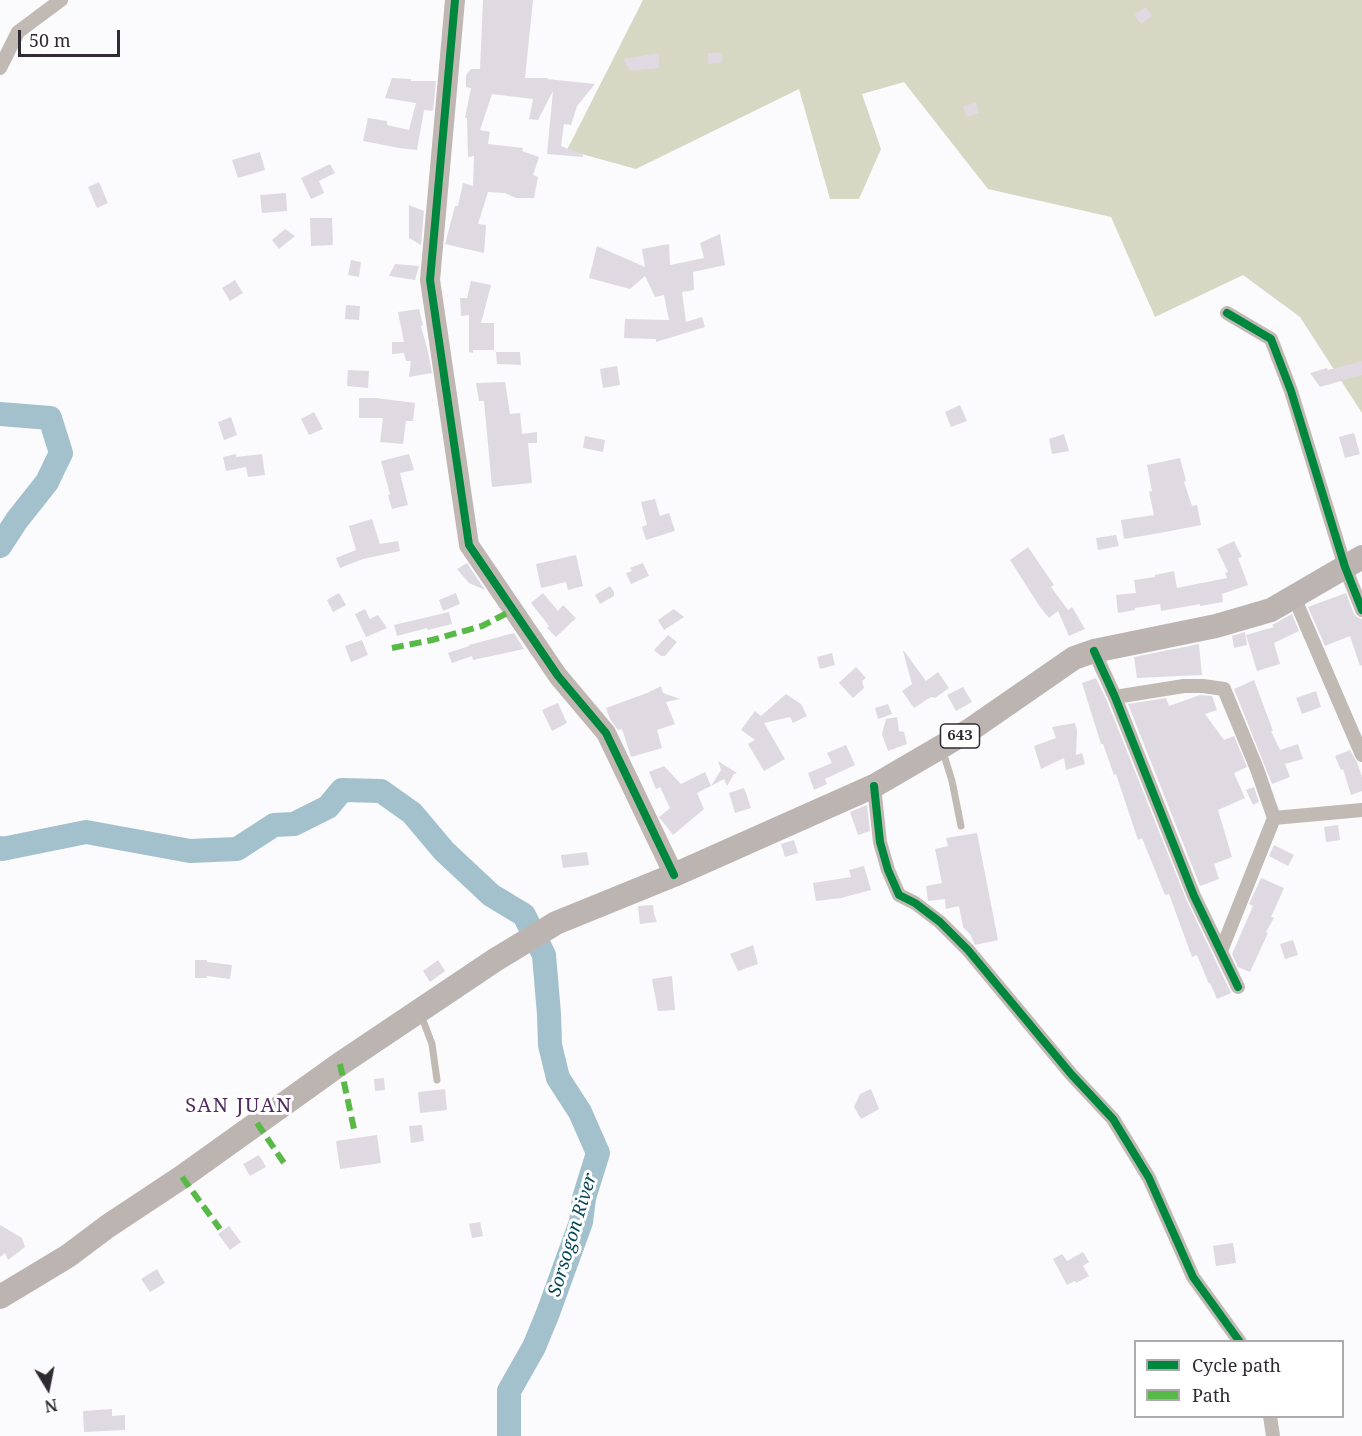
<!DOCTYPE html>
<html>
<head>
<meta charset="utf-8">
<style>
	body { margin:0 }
	#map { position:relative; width:1362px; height:1436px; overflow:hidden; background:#fbfafc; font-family:"Noto Serif",serif }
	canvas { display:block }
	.legend { position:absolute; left:1134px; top:1340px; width:210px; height:78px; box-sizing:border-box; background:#fff; border:2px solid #acaaad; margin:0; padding:8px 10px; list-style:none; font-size:18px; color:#302b33 }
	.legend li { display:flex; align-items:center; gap:12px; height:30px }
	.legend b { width:30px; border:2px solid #acaaad }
	.north { position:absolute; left:18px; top:1358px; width:60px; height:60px; -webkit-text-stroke:4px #fff; paint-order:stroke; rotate:170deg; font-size:16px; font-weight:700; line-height:24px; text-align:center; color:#302b33 }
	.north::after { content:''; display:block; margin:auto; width:21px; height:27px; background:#302b33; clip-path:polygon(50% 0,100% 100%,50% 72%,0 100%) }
	.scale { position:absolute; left:18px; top:30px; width:102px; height:27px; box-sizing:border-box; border:3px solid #302b33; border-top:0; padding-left:8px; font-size:18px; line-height:21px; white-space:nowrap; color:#302b33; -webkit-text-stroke:4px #fff; paint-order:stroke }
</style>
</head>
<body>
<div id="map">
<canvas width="1362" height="1436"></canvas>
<ul class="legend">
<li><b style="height:8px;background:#00873e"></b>Cycle path</li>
<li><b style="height:8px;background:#58b947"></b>Path</li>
</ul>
<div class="north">N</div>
<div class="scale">50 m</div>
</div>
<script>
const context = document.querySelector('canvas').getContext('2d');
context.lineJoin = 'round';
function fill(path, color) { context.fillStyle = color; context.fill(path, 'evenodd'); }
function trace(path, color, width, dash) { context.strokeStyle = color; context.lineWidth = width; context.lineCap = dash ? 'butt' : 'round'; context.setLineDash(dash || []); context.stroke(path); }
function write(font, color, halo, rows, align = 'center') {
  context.font = font + ' "Noto Serif",serif'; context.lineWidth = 6; context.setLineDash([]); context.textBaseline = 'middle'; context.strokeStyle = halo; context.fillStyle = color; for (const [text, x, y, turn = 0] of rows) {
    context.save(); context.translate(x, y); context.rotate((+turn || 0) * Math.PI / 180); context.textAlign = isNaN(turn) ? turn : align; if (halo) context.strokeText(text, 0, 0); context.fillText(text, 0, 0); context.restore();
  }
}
const forest = new Path2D(`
	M643 0H1362V413L1300 317 1243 275 1155 317 1111 217 988 189 904 82 862 94 881 149 859 199H830L799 89 636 169 567 150Z`);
const river = new Path2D(`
	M0 414 50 418 61 453 47 482 17 520 0 546
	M0 848 2 849 86 832 190 851 237 849 274 825 294 824 328 807 342 790 381 791 412 813 444 851 491 895 524 915 544 955 549 1014 550 1045 558 1078 580 1112 598 1153 584 1198 581 1222 548 1313 534 1347 509 1391V1436`);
const building = new Path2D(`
	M483 0H533L525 78H548L547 79 595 84 577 106 571 125 564 124 561 146 583 155V157L547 154 553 91 538 120 529 119 533 99 492 94 480 130 490 132 488 144 523 148 522 151 539 157 533 175 538 177 534 198H516L505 193 488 192 478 224 486 225 484 253 445 244 455 206H458L463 183 473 186 474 156 468 157 467 118H465L471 88 466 87V75L471 69H480Z
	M1146 7 1152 16 1141 24 1134 15Z
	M659 53V68L630 71 623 59Z
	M708 53H722V63L708 64Z
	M392 78 411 79V81H436L433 111 424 110 417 150 399 148 363 141 368 118 387 121V125L409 130 416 103 385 98Z
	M976 102 979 113 967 117 963 107Z
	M260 152 265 170 238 178 232 160Z
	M330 164 335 173 319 181 324 193 311 199 301 178Z
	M99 182 108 203 97 208 88 187Z
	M286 193 287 211 262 213 260 195Z
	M409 205 424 211 421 245 409 238Z
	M310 218H332L333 245 311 246Z
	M285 229 295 236 279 249 272 240Z
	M720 234 725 265 693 272 694 290 682 292 686 322 702 317 705 327 656 342V339L624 338 625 319 669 320 664 295 655 297 645 276 630 289 589 278 597 246 645 267 642 249 669 244 670 265 704 258 700 243Z
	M351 260 361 262 359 277 348 275Z
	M395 264 419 266 415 280 389 276Z
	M235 280 243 293 230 301 222 288Z
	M471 281 491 285 481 323H494V350H473V353L469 352V315L461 316 460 298H467Z
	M346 305 360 306 359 320 345 319Z
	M419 309 423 325 421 326 428 352 432 373 409 377 411 361H406L404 353 392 354V342H404L398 312Z
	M496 352H520L521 365 497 364Z
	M1362 361V375L1320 387 1310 373 1327 368 1328 370Z
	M617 366 620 385 603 388 600 369Z
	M348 370 369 371 368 388 347 386Z
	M505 382 510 414 520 413 522 434 537 432V443H528L532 483 492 487 484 401H479L476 383Z
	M359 398H376L415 403 413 421H406L403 444 380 442 383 418H359Z
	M960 405 967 421 951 427 945 412Z
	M314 412 323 429 309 435 301 419Z
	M231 417 237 435 224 440 218 422Z
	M1354 433 1360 454 1345 458 1339 437Z
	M1064 434 1069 451 1052 454 1049 439Z
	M585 436 605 440 603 452 583 448Z
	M236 454V457L262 454 265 475 248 477 246 467 226 471 223 457Z
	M409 454 414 470 400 473 408 505 392 509 388 495 390 494 381 461Z
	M1180 458 1186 481 1184 482 1192 506 1197 505 1201 525 1160 533 1124 539 1121 520 1154 515 1149 492 1152 491 1147 465Z
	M655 499 660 516 669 513 675 531 646 540 642 527 647 525 641 502Z
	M372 519 380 544 398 541 400 551 363 559 340 568 336 558 356 550 349 526Z
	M1116 535 1119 546 1098 550 1096 538Z
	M1234 541 1242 557 1238 558 1248 585 1222 594 1223 602 1200 606V604L1161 611 1160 604 1135 608V610L1118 613 1116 595 1136 593 1134 580 1155 577V575L1174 571 1177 588 1227 578 1225 573 1228 572 1217 549Z
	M1028 547 1054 585 1051 587 1068 610 1072 607 1085 629 1069 636 1058 611 1049 618 1040 607 1010 560Z
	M576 555 583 586 568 590 566 582 541 588 536 564Z
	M467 563 485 590 469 583 457 569Z
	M643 563 649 576 631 584 626 573 632 571 630 568Z
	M610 586 614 592V596L600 604 595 595Z
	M339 593 346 605 333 612 327 600Z
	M456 593 460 604 443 611 439 600Z
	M543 593 558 611 563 605 576 618 556 637 547 628 549 626 531 603Z
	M1346 593 1354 614 1357 617 1362 619V665L1360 666 1350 636 1325 646 1308 607Z
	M365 609 370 619 378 615 387 628 366 637 355 614Z
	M674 609 684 617 664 630 658 620Z
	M449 612 452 624 428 630 427 628 397 636 394 625Z
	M1292 614 1299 631 1274 643 1280 664 1257 671 1246 635 1274 627 1272 625Z
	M1245 632 1247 645 1234 648 1232 636Z
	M514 633 524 649 473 660 472 656 452 663 448 653 469 646V645Z
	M668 635 677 642 665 656H661L654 650Z
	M362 640 368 655 351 662 345 646Z
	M1199 644 1202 675 1137 678 1134 657Z
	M903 651H904L926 681 938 672 949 688 935 698 931 697 914 708 902 691 912 684Z
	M832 653 835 665 820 669 817 657Z
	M856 667 866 678 862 681 864 688 853 698 839 683Z
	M1096 678 1107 701 1186 899 1231 993 1217 999 1210 983 1209 984 1197 955 1192 957 1169 894 1165 895 1142 838 1138 840 1116 774 1114 775 1103 744H1101L1082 683Z
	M1254 680 1273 731H1271L1280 750 1298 744 1303 759 1285 764 1290 777 1272 784 1234 689Z
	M661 686 663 693 680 699 666 702 675 724 657 730 662 748 631 757 622 729 618 730 610 719 606 708 647 693Z
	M963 687 972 702 956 711 947 695Z
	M1316 691 1321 707 1302 714 1296 698Z
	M786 694 801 704 807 716 793 723 790 717 764 723 785 759 764 771 748 744 755 740 741 730 755 711 761 716Z
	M1200 695 1212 696 1217 710 1205 714 1224 740 1234 736 1247 767 1234 773 1245 798 1218 810 1232 857 1214 864 1219 879 1200 886 1128 704 1166 698 1169 706Z
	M558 703 567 723 552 731 542 710Z
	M888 704 892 714 878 719 875 708Z
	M897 717 899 731 904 732 907 744 888 751 882 734 886 719Z
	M1075 723 1077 731 1076 755 1082 753 1085 764 1066 770 1064 758 1041 769 1034 746 1056 738 1052 727Z
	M846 745 855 765 825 779 827 784 814 790 808 773 832 763 827 753Z
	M1350 750 1357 762 1362 777V791L1351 795 1343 769 1341 770 1335 756Z
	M718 761 737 773 734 774 727 786 724 779 711 786 721 770Z
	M664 766 681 784 705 772 711 786 697 793 704 809 673 835 659 817 670 808 660 787 656 789 649 772Z
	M1254 787 1259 802 1253 805 1246 790Z
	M744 788 751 808 735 813 729 793Z
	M867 805 870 831 858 835 850 812Z
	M1338 825 1340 840 1326 842 1324 827Z
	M977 833 998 940 975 945 970 934 963 927 959 906 946 909 945 899 928 901 926 886 942 883 935 849 948 846 946 838Z
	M794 840 798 853 785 857 781 844Z
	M1274 845 1294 855 1288 866 1269 856Z
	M587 852 589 865 563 868 561 855Z
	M864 866 871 890 841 898 816 901 813 883 851 877 849 870Z
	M1261 878 1284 888 1271 917 1274 918 1266 932 1268 933 1250 972 1238 967 1232 954 1253 906 1249 904Z
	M653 905 654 914 657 922 640 924 638 906Z
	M1293 940 1298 955 1285 959 1280 944Z
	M753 945 758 964 738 971 730 954Z
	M195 960H207V962L232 965 230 979 207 976V978H195Z
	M438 960 445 971 430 982 423 971Z
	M672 976 675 1010 658 1011 652 979Z
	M384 1078 385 1090 375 1091 374 1079Z
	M445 1089 447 1110 420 1113 418 1092Z
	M871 1089 879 1109 861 1119 854 1107 860 1094Z
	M422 1125 424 1141 411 1143 409 1126Z
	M377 1135 381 1163 340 1169 336 1141Z
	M259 1155 266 1167 250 1176 243 1164Z
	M480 1222 483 1236 472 1238 469 1224Z
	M0 1225 22 1238 25 1247 8 1260 5 1253 0 1257Z
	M229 1226 241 1242 230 1250 218 1234Z
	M1233 1243 1236 1263 1216 1266 1213 1246Z
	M1083 1252 1089 1262 1083 1266 1089 1276 1076 1283 1075 1281 1067 1285 1053 1259 1062 1254 1067 1261Z
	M157 1269 165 1283 150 1292 141 1279Z
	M112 1409V1416L125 1415V1430L84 1432 83 1411Z`);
const lane = new Path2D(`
	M943 752 952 781 961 826
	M421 1015 432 1044 437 1080`);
const street = new Path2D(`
	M0 68 18 32 61 0
	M1227 313 1271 339 1291 391 1345 567 1362 610
	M1294 597 1362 755
	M1094 651 1115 697 1194 896 1238 987
	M1115 697 1184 686H1203L1224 689 1257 769 1274 818 1362 810
	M874 786 880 842 888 870 899 895 915 903 940 922 968 950 1071 1074 1113 1119 1149 1178 1193 1277 1240 1342
	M1221 951 1274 818
	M1270 1416 1273 1436`);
const secondary = new Path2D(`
	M455 0 430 280 469 545 558 676 606 733 674 875`);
const highway = new Path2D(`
	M0 1297 68 1256 108 1226 182 1177 340 1064 495 960 556 923 674 875 874 786 970 730 1074 658 1094 651 1216 626 1271 610 1362 557`);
const quiet = new Path2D(`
	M392 648 432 640 482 626 513 610
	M340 1064 354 1129
	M257 1123 286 1166
	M182 1177 220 1229`);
const cycleway = new Path2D(`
	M455 0 430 280 469 545 558 676 606 733 674 875
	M1227 313 1271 339 1291 391 1345 567 1362 610
	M1094 651 1115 697 1194 896 1238 987
	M874 786 880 842 888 870 899 895 915 903 940 922 968 950 1071 1074 1113 1119 1149 1178 1193 1277 1240 1342`);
const shields = [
	[960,736,39]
];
const shieldNames = [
	["643",960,736]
];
const waterNames = [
	["Sorsogon River",573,1235,-73]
];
const quarterNames = [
	["SAN JUAN",239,1106]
];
fill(forest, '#d6d8c4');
trace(river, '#a2c1cc', 24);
fill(building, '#dfdae2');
trace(lane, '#c1b9b3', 7);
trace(street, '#c1b9b3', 14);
trace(secondary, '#c0b7b2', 20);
trace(highway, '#bcb4b0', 24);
trace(quiet, '#58b947', 6, [12, 6]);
trace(cycleway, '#00873e', 8);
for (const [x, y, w] of shields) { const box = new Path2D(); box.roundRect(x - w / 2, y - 12, w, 24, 4.5); context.fillStyle = '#fff'; context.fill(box); trace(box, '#302b33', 1.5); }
write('bold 15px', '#302b33', null, shieldNames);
write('italic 18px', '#064759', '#fff', waterNames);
context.letterSpacing = '1.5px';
write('20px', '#512a61', '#fff', quarterNames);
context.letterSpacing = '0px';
</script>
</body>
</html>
